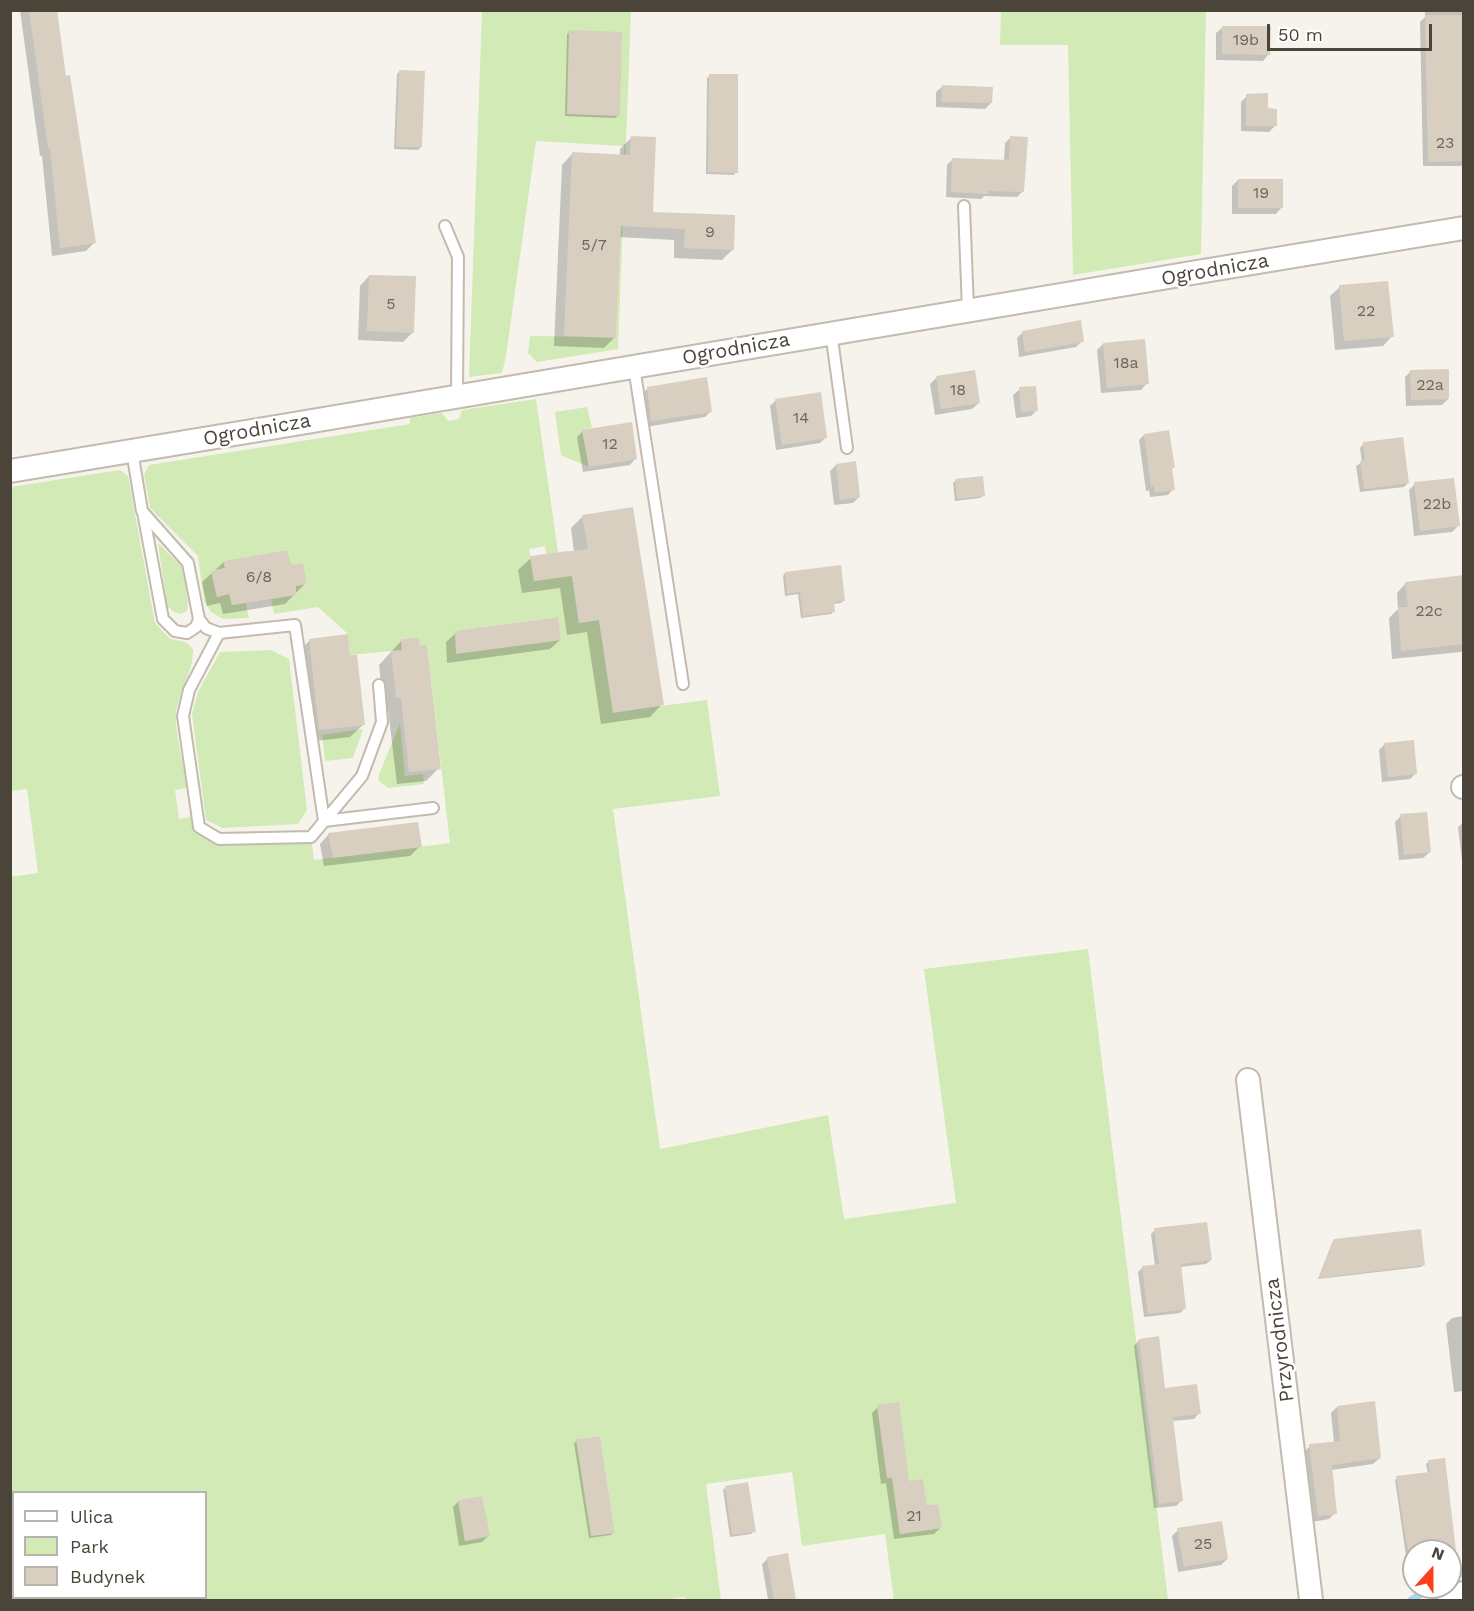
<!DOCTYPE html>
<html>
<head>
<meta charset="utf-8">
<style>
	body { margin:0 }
	#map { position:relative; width:1474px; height:1611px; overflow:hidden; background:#f6f3ec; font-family:"Work Sans",sans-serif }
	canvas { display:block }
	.frame { position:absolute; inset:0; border:12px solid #4b4439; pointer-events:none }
	.legend { position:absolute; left:12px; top:1491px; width:195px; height:108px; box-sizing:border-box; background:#fff; border:2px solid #b7b4b0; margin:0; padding:8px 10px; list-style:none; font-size:18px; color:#4b4439 }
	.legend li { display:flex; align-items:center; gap:12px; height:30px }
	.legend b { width:30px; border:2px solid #b7b4b0 }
	.north { position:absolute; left:1402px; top:1539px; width:60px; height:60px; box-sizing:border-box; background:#fff; border:2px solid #b7b4b0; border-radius:50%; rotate:21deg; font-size:16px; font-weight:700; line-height:24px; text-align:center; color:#4b4439 }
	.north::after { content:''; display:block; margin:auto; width:21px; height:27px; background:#fc3f1d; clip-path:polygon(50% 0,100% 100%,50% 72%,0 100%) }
	.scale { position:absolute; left:1267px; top:24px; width:165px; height:27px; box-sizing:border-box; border:3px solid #4b4439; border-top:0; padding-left:8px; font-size:18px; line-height:21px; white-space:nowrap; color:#4b4439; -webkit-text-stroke:4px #fff; paint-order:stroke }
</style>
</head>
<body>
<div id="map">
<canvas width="1474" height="1611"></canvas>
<div class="frame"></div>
<ul class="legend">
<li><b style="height:8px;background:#fff"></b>Ulica</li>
<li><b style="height:16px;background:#d2eab5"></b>Park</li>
<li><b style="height:16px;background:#d8cfc1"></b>Budynek</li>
</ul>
<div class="north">N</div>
<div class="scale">50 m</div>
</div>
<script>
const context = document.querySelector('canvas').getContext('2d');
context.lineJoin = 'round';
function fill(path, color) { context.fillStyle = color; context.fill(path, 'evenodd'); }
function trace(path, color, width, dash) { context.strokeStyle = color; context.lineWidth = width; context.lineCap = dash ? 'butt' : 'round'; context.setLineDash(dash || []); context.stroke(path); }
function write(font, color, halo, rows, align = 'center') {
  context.font = font + ' "Work Sans",sans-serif'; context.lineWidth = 5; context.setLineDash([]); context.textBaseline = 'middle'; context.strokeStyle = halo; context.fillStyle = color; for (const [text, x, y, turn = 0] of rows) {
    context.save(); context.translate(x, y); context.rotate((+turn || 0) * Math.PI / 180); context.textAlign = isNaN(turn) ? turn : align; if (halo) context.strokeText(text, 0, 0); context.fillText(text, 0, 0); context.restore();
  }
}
const green = new Path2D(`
	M482 11H631L618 349 537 362 528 353 530 336 616 337 624 146 536 141 506 356 502 373 469 377Z
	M1001 11H1206L1201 254 1073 275 1068 45H1000Z
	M536 399 558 552 568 551 579 623 599 620 613 712 707 700 720 796 613 809 660 1149 828 1115 844 1219 956 1203 924 969 1088 949 1168 1600H894L885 1534 802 1546 792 1472 706 1484 721 1600H686L685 1597 663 1600H11L10 877 38 873 27 789 11 791V487L120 470 128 476 155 623 170 639 186 642 193 649C194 670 179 691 176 713 174 728 185 771 187 788L175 790 179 819 191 817 194 832 217 846 312 843 314 860 450 843 427 645H420L419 637 401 639 402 650 350 655 348 634 318 607 274 614 271 599 296 595V586L307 584 303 564 292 565 287 550 224 561 225 568 211 571 217 597 229 594 233 605 246 603 249 618 223 619 211 612 204 601 198 556 150 508 144 474 149 465 410 424V418L442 413 448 421 459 419 462 410ZM545 546 549 579 534 581 529 549ZM557 617 561 640 456 653V631ZM878 1405 908 1476 887 1478ZM600 1436 615 1532 592 1536 577 1439ZM923 1480 927 1505 938 1504 941 1528 900 1534 893 1484ZM14 1492H206V1598H14ZM482 1496 489 1536 465 1541 458 1500Z
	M587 407 592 428 582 430 589 467 561 455 555 412Z
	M158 543 183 568 188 604 187 611 180 614 174 612 167 606Z
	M271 650 289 659 307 810 298 824 223 828 206 820 192 714 198 692 220 652Z
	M400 723 405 776 423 774 424 784 388 788 379 781 378 777Z
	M363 729 353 758 325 761 322 735Z`);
const shadow = new Path2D(`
	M20 10H56L65 78 94 243 86 251 52 256 42 156H40Z
	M1425 10H1464V163L1461 166H1423L1420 22 1425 17Z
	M1223 27 1269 54 1263 61 1216 60V33Z
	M570 32 618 116 615 118 565 116 567 34Z
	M400 71 421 147 418 150 394 149 397 74Z
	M710 75 736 172 734 175 706 174 707 78Z
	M943 86 991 103 985 109 936 107V92Z
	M1247 96 1267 110 1275 126 1269 132 1241 131V102Z
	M631 138 652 213 733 249 722 260 674 258V240L619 237 615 337 604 348 554 346 562 165 572 154 620 156V149Z
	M1010 138 1023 191 1017 197 984 196 981 199 946 197 947 165 953 159 1004 161 1005 143Z
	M1238 180 1282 207 1276 214H1232V186Z
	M369 276 412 333 403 342 358 340 360 286Z
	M1340 287 1392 336 1383 346 1335 350 1330 296Z
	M1023 332 1082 341 1076 347 1019 357 1017 338Z
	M1103 344 1147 383 1141 390 1101 393 1097 350Z
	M1411 371 1448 399 1442 405 1406 406 1405 377Z
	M936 378 979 403 972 409 935 415 930 384Z
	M647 389 711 411 705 417 646 427 641 395Z
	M1020 389 1037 410 1031 416 1016 418 1013 395Z
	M776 400 826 437 820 443 776 450 770 406Z
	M583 431 636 458 630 465 583 472 577 437Z
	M1144 435 1173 467 1171 470 1173 489 1168 495 1150 497 1149 490 1146 491 1139 440Z
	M1363 444 1408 483 1404 487 1360 492 1356 466 1362 462 1360 448Z
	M836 465 859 497 853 503 834 505 830 471Z
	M956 480 983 496 980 498 955 501 953 483Z
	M1415 484 1458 526 1452 532 1414 536 1409 490Z
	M583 516 662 704 650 717 601 724 587 632 567 635 560 588 522 593 518 570 531 558 574 552 571 528Z
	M224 562 291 566 306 583 285 604 223 614 220 603 207 606 202 582Z
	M785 573 844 600 841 603 833 604V612L831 614 801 618 798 594 785 596 783 576Z
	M1463 577 1464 649 1461 652 1392 659 1389 618 1398 609 1397 593 1406 583Z
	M456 633 560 640 550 649 447 663 446 642Z
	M310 640 363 725 350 737 307 742 297 653Z
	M402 640 439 768 426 781 397 784 388 710H384L379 665Z
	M1385 744 1416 773 1410 779 1382 782 1379 750Z
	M1401 816 1430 852 1423 858 1399 860 1395 822Z
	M1464 822V861H1462L1458 827Z
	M329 834 420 846 410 856 324 866 320 844Z
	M1155 1230 1211 1260 1206 1264 1180 1267 1185 1308 1180 1313 1144 1317 1138 1272 1143 1267 1155 1266 1151 1234Z
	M1334 1240 1424 1265 1421 1267 1318 1279 1332 1243Z
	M1464 1316V1391L1454 1392 1446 1324 1452 1318Z
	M1139 1340 1164 1389 1199 1413 1194 1419 1172 1421 1181 1501 1176 1506 1154 1508 1134 1346Z
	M878 1407 907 1483 940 1528 934 1534 894 1539 886 1483 881 1484 872 1413Z
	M1337 1407 1380 1458 1373 1464 1331 1470 1335 1513 1329 1519 1312 1522 1304 1452 1310 1446 1334 1443 1331 1413Z
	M577 1441 613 1532 611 1535 589 1538 574 1443Z
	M1443 1460 1456 1563 1450 1566V1551H1414V1576L1409 1577 1395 1480 1397 1478 1428 1474 1426 1464 1429 1461Z
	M726 1487 754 1531 751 1534 730 1537 723 1490Z
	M459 1501 488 1536 482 1542 459 1546 453 1507Z
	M1178 1530 1227 1559 1221 1565 1178 1572 1172 1536Z
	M768 1558 794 1599 792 1600H768L762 1564Z`);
const stream = new Path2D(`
	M1450 1578 1464 1572
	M1411 1600 1433 1587`);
const building = new Path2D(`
	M29 10H57L66 76 70 75 96 243 60 248 50 148H48Z
	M1425 15H1464V161L1428 162Z
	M1222 26H1271L1270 55 1222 54Z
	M569 30 622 32 620 116 567 114Z
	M399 70 425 71 422 147H396Z
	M709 74H738V173L708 172Z
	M942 85 993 87 992 103 941 102Z
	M1268 93V108L1277 109V126H1246V94Z
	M631 136 656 137 653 212 735 215 734 250 684 248 685 229 621 226 616 338 564 336 572 152 630 155Z
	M1010 136 1028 137 1024 192 988 191V194L951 192 952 158 1009 160Z
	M1238 179H1283V208H1238Z
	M369 275 416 276 414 333 367 331Z
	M1388 281 1394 337 1344 341 1339 285Z
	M1081 320 1084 342 1025 352 1022 331Z
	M1145 339 1149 384 1107 388 1103 343Z
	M1449 369V399L1411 400 1410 370Z
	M975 370 980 403 941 409 936 376Z
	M707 377 712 412 651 421 647 387Z
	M1036 386 1038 411 1021 412 1019 387Z
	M821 392 827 438 782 445 775 399Z
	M632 422 637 459 589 467 582 430Z
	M1169 430 1175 468H1172L1175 490 1155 493 1154 486 1151 487 1144 434Z
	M1403 437 1409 483 1364 489 1360 461 1365 460 1363 442Z
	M856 461 860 497 840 500 836 464Z
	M983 476 985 496 957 499 955 479Z
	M1454 478 1460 526 1420 531 1414 482Z
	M633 507 664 705 613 713 599 620 579 623 572 576 534 581 530 556 588 549 582 515Z
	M287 550 292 565 303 563 307 584 296 586V595L232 605 229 594 217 597 211 571 225 568 223 561Z
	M841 565 845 601 834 602 835 612 803 616 800 592 787 594 785 572Z
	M1464 575V644L1401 651 1398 607H1408L1405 582Z
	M558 617 561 640 456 654 455 631Z
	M348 634 350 655H357L365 725 319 730 309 639Z
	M419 637 420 645H427L441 769 409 772 401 698H396L391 651 402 650 401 639Z
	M1414 740 1417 774 1388 777 1384 743Z
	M1427 812 1431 852 1404 855 1400 814Z
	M418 822 422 847 333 858 328 833Z
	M1207 1222 1212 1260 1181 1264 1186 1309 1148 1314 1142 1266 1159 1264 1154 1228Z
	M1421 1229 1425 1265 1319 1278 1334 1239Z
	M1159 1336 1165 1388 1197 1384 1201 1414 1173 1417 1183 1501 1159 1504 1139 1339Z
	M1375 1401 1381 1458 1332 1465 1337 1514 1318 1516 1309 1444 1340 1441 1337 1406Z
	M899 1402 909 1481 923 1479 927 1505 938 1504 942 1528 900 1534 892 1478H887L877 1405Z
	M600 1436 615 1533 591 1536 576 1439Z
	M1445 1458 1456 1551H1408L1396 1476 1430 1472 1428 1460Z
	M748 1482 756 1532 732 1535 725 1486Z
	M482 1496 490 1536 465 1541 458 1500Z
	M1222 1521 1228 1559 1184 1567 1177 1528Z
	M788 1553 796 1600H774L767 1557Z`);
const service = new Path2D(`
	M964 206 968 310
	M445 226 458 257 457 396
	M831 332 847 448
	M634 367 683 684
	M132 451 142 511 188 563 199 619 206 628 219 633 295 625 324 821 433 808
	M143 512 163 619 175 631 187 633 196 627 199 619
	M219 633 189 690 183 716 199 827 219 839 311 837 362 776 382 722 379 685`);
const minor = new Path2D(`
	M10 471C495 392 979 307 1464 228
	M1463 787H1464
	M1248 1080 1311 1600
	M1449 1600 1464 1593`);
const numberNames = [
	["19b",1246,40],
	["23",1445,143],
	["19",1261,193],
	["9",710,232],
	["5/7",594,245],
	["5",391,304],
	["22",1366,311],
	["18a",1126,363],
	["22a",1430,385],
	["18",958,390],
	["14",801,418],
	["12",610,444],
	["22b",1437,504],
	["6/8",259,577],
	["22c",1429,611],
	["21",914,1516],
	["25",1203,1544]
];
const streetNames = [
	["Ogrodnicza",1215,270,-10],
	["Ogrodnicza",736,349,-10],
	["Ogrodnicza",257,430,-10],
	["Przyrodnicza",1280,1340,-97]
];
fill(green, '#d2eab5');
fill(shadow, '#0003');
trace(stream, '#a9d4f2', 7);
fill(building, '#d8cfc1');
trace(service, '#c2bbae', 14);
trace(minor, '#c2bbae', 26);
trace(service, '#fff', 10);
trace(minor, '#fff', 22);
write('16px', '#6e675b', null, numberNames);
write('20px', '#4b4439', '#fff', streetNames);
</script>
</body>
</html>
